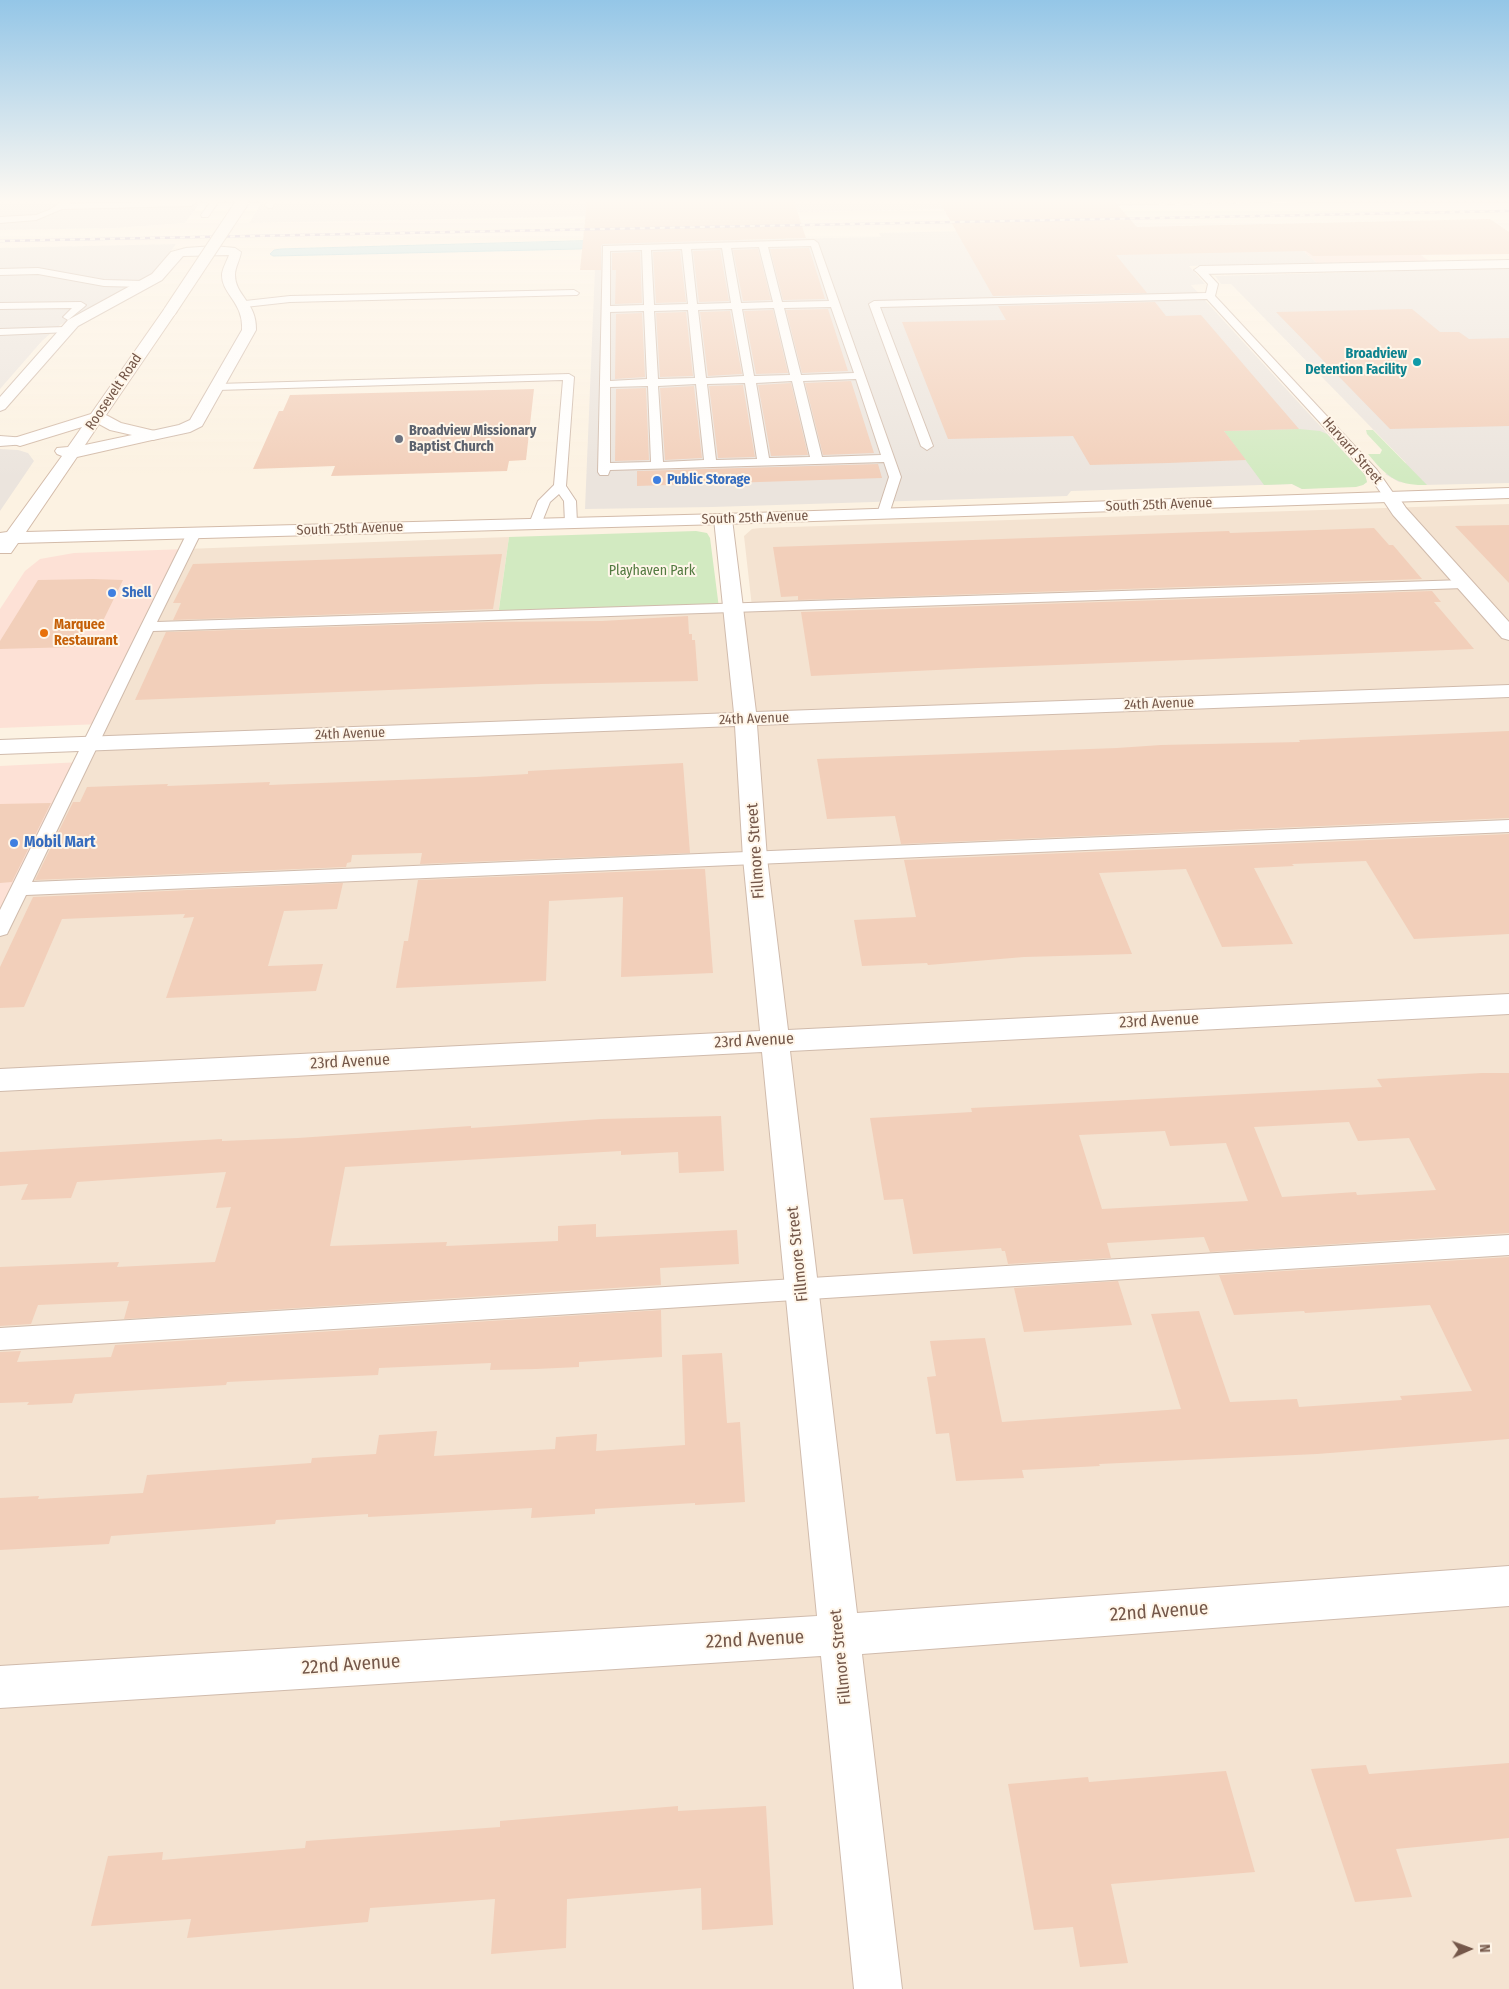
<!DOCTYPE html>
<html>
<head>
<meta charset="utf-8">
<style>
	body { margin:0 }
	#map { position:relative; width:1509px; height:1989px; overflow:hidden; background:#fcf2e2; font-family:"Fira Sans Condensed",sans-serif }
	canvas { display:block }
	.north { position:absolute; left:1444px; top:1924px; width:50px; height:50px; -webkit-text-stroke:4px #fff6e9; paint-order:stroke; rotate:88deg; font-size:14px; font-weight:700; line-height:20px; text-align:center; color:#745749 }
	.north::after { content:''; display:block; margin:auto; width:18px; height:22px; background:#745749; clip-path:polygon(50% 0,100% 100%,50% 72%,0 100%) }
</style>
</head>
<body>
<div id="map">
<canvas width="1509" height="1989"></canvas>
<div class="north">N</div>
</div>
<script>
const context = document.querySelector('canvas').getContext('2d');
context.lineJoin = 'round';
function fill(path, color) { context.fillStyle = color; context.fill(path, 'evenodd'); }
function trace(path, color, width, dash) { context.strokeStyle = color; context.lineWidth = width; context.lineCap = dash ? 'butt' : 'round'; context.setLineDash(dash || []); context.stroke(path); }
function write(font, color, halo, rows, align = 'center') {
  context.font = font + ' "Fira Sans Condensed",sans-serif'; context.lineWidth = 4; context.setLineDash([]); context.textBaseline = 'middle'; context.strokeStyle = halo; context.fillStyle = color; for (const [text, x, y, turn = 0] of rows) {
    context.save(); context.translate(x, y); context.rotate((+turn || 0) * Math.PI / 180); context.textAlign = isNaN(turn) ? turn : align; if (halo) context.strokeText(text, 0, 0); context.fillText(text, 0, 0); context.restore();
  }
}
const residential = new Path2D(`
	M1509 504V1989H0V930L186 549 509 537 498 615 752 607 744 536 752 529 760 528Z`);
const commercial = new Path2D(`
	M1377 222 1429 261 1317 263 1273 224Z
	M186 549 101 724 0 728V609L25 571 40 559 74 553Z
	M82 762 0 929V766Z`);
const industrial = new Path2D(`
	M0 201H201L185 223 116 228 0 230Z
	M263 201H1351L249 223Z
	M1273 224 1317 263 1189 266 1205 284 1191 285 1365 475 1367 482 1363 485 1302 489 1292 484 1071 491 1067 496 712 507 585 509 596 243 881 237 879 233Z
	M176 244 157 270 149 277 60 325 42 341 0 389V248Z
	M1509 268V483L1423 485 1399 482 1385 474 1406 463 1231 284H1221L1215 276Z
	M0 449 18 450 28 453 34 461 0 511Z`);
const green = new Path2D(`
	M1299 429 1320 431 1327 434 1365 475 1367 482 1363 485 1356 487 1302 489 1292 484 1264 485 1224 431Z
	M1366 430H1373L1427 485C1397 486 1386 476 1368 454H1380L1382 450 1367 434Z
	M696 531 707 533 710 538 719 608 498 616 509 537Z`);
const water = new Path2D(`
	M586 241V248L580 249 273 256 270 254 274 250 281 249Z`);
const building = new Path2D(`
	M587 201H794L806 238 603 244 601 246V270H580Z
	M939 201H1114L1137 227 1490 219 1509 232V254L1313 256 1306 251 1116 255 1147 293 993 296Z
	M809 248 825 299 783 300 770 249Z
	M758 249 771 300 743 301 733 250Z
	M720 250 729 301 699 302 693 251Z
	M680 251 686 302 656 303 653 252Z
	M640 252 642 303 615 304 616 270H612V253Z
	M1155 302 1166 316 1201 315 1299 429 1224 431 1246 460 1168 463 1090 465 1073 436 948 439 902 322 1006 320 998 306Z
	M828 309 848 371 802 373 786 310Z
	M1412 309 1440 332H1459L1469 339 1509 338V426L1390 429 1276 312Z
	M773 310 788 373 756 374 744 311Z
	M730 311 742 374 708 376 700 312Z
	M686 312 693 376 660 377 656 313Z
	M642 313 645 377 615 379 616 314Z
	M851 381 874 453 823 455 805 383Z
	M791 383 808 455 771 456 758 385Z
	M743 385 755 457 718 458 709 386Z
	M694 386 702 458 665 460 660 388Z
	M646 388 649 460 615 461 616 389Z
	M534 389 526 460 509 461 507 471 331 476 335 466 253 469 279 411H283L290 395Z
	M878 464 882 478 637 486V471Z
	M1509 525V583L1455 526Z
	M1374 528 1389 545H1393L1422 579 798 600V596L781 597 773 547 1229 531 1230 533Z
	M502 554 493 609 173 620 181 603H173L193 564Z
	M93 579 123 580 101 625H87L75 647 0 649V641L38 580Z
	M1432 591 1441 602H1434L1474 649 978 668 811 676 801 612Z
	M688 616 689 634H692V640H695L698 681 541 684 135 700 166 632 491 622 602 621Z
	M1509 731V818L901 844 895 816 827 819 817 759 1117 748 1161 745 1300 742 1299 740Z
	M683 763 690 853 420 864 422 853 352 855 351 862 347 863 346 867 35 880 73 802H80L87 787 168 784 167 786 270 782 269 785 476 777 528 774V771Z
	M51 803 12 882 0 883V804Z
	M1509 834V934L1414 939 1366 861 1292 864 1294 866 1254 868 1293 944 1222 947 1186 869 1099 873 1132 954 1024 957 928 965 927 963 862 966 854 920 916 917 904 860Z
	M691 869H705L713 973 621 977 623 897 549 901 546 981 396 988 404 941H408L418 880Z
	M343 883 337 909 284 911 268 966 323 964 316 991 166 998 194 917 183 918 185 914 62 919 24 1007 0 1008V967L33 897Z
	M1482 1073H1509V1233L1210 1252 1204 1237 1107 1243 1111 1258 1008 1264 1005 1251H1002L1001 1248 913 1254 903 1199 884 1200 870 1118 972 1112 971 1108 1382 1087 1377 1079ZM1349 1122 1358 1141 1409 1138 1436 1190 1357 1195 1356 1192 1282 1197 1254 1127ZM1165 1131 1170 1146 1226 1143 1248 1201 1102 1209 1079 1135Z
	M721 1116 724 1171 679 1173 678 1152 621 1155V1151L345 1167 330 1246 447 1242 446 1246 558 1241V1226L596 1224V1237L737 1230 739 1264 660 1268 661 1285 124 1319 129 1301 38 1305 31 1324 0 1326V1267L119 1262 117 1267 215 1262 231 1207 216 1208 226 1172 77 1182 71 1198 21 1200 28 1184 0 1186V1152L222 1139V1141L298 1138 471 1126V1128L601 1119Z
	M1509 1257V1439L1317 1454 1099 1464 1100 1466 1022 1470 1024 1478 956 1481 949 1433 936 1434 927 1377 936 1376 930 1341 985 1338 1002 1422 1181 1409 1151 1314 1199 1311 1230 1402 1297 1399 1299 1407 1402 1400 1400 1396 1472 1391 1430 1305 1305 1313 1304 1311 1234 1315 1219 1275Z
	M1118 1281 1132 1325 1024 1332 1014 1288Z
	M661 1310 662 1357 579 1362V1367L536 1369 490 1370 491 1363 379 1368 378 1375 227 1382 226 1385 75 1394 72 1403 27 1405 29 1402 0 1403V1352L21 1351 17 1362 111 1357 115 1345Z
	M722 1353 727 1423 740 1422 745 1502 695 1505V1503L595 1509V1514L531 1518 532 1508 368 1517V1514L276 1520 275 1524 111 1536 109 1544 0 1550V1498L39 1496 38 1499 143 1493 147 1475 311 1463 312 1458 376 1454 379 1435 437 1431 434 1456 555 1449 556 1437 597 1434 596 1451 685 1445 682 1355Z
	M1509 1763V1838L1396 1849 1412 1897 1355 1902 1311 1769 1366 1765 1369 1774Z
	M1226 1771 1255 1872 1111 1884 1128 1963 1080 1967 1073 1927 1034 1930 1008 1784 1088 1777 1089 1782Z
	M678 1806V1811L766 1806 773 1925 702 1930 701 1888 567 1899 566 1948 491 1954 495 1899 370 1908 368 1922 187 1938 191 1919 91 1926 108 1856 163 1852 162 1860 305 1848 306 1841 500 1827V1821Z`);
const lane = new Path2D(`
	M63 201H72L69 204 197 201 191 206 62 209 36 220 0 223V217L36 215 49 210Z
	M211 201H219L208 217H202L201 215Z
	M268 201H276L272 208H269L265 206Z
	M814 240 818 243 901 477 888 517H878L877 514 889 477 884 462 610 470 608 475H600L598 472 603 246ZM811 246 829 301 782 302 768 247ZM759 247 773 302 741 303 731 248ZM722 248 731 303 697 304 691 249ZM682 249 688 304 654 305 651 250ZM642 250 644 305 610 306V251ZM831 307 854 373 801 375 784 308ZM774 308 790 375 754 376 742 309ZM732 309 744 376 706 378 698 310ZM688 310 695 378 658 379 654 311ZM644 311 647 379 610 381V312ZM856 379 881 455 822 457 803 381ZM792 381 810 457 769 458 756 383ZM745 383 757 459 716 460 707 384ZM696 384 704 460 663 462 658 386ZM648 386 651 462 610 463V387Z
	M1200 267 1203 268 1218 284 1215 296 1377 470 1396 497 1394 500H1386L1369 476 1207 299 880 307 933 446 927 450 921 446 869 304 874 301 1206 293 1208 284 1195 270Z
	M38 268 104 280 144 281 149 284 144 287 104 286 38 274 0 275V269Z
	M574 290 579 293 577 295 290 302 245 307 240 304 245 301 290 296Z
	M81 302 86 305 84 307 68 320 63 317 72 308 0 309V303Z
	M65 327 69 328V332L0 335V329Z
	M569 374 574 377 566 486 576 501 577 523 571 527 565 523 564 501 559 494 550 502 540 527H530L529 524 538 501 554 485 563 380 217 390 212 387 217 384Z
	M194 529 201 533 157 622 1464 580 1471 584 1464 588 153 631 32 882 1509 820V832L26 895 7 934 0 936V910L187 533Z
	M1509 1235V1255L0 1350V1328Z`);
const street = new Path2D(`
	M214 246 235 248 241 252C240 260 235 267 235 275 235 296 257 302 256 330L202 426 190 432 153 440 147 438 145 435 147 432 179 425 190 420 242 330C244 302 221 294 222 274 223 267 227 261 229 255L183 256 162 280 78 326 5 409 0 411V397L68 320 152 274 171 252 186 248Z
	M1509 260V268L1200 274 1194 270 1200 266Z
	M0 436 26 438 28 441 26 444 0 446Z
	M1390 492 1396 493 1406 508 1509 622V640L1502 638 1393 515 1381 497 1384 493Z
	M723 514 729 515 732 519 756 712 1509 685V697L757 725 767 858 788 1030 1509 994V1014L790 1051 857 1613 1509 1566V1606L862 1654 902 1989H854L821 1656 0 1708V1666L817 1616 762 1052 0 1091V1069L760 1031 743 858 735 726 0 754V740L734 713 714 519 717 515Z`);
const secondary = new Path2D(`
	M170 307 177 311 106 415 121 423 159 432 161 435 159 438 152 440 77 457 26 532 723 514 1509 488V498L723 524 18 543 11 553H0V533L7 532 62 456 57 454 55 451 57 448 68 447 82 427 20 446 14 444 12 441 14 438 91 414 165 308ZM99 424 110 430 132 435 85 445Z`);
const rail = new Path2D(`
	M0 241 1509 211`);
const secondaryBridge = new Path2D(`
	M170 311 243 201`);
const markers = [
	[1417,362,5,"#0f9aa8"],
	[399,439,5,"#6b7280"],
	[657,480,5,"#3f7fe0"],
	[112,593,5,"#3f7fe0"],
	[44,633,5,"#e8710a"],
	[14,843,5,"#3f7fe0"]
];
const farCulturenames = [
	["Broadview",1407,354],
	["Detention Facility",1407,370]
];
const farStreetnames = [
	["Roosevelt Road",114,392,-56],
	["Harvard Street",1352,451,49],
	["South 25th Avenue",1159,505,-2],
	["South 25th Avenue",755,518,-2],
	["South 25th Avenue",350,529,-2],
	["24th Avenue",1159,704,-2],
	["24th Avenue",754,719,-2],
	["24th Avenue",350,734,-2]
];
const farWorshipnames = [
	["Broadview Missionary",409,431],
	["Baptist Church",409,447]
];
const farShopnames = [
	["Public Storage",667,480],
	["Shell",122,593]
];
const farParknames = [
	["Playhaven Park",652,571]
];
const farFoodnames = [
	["Marquee",54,625],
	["Restaurant",54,641]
];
const shopNames = [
	["Mobil Mart",24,843]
];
const streetNames = [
	["Fillmore Street",756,851,-94],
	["23rd Avenue",1159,1021,-3],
	["23rd Avenue",754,1041,-3],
	["23rd Avenue",350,1062,-3],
	["Fillmore Street",798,1254,-96],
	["Fillmore Street",841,1657,-96]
];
const nearStreetnames = [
	["22nd Avenue",1159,1612,-4],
	["22nd Avenue",755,1640,-3],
	["22nd Avenue",351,1665,-4]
];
fill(residential, '#f4e3d1');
fill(commercial, '#fde1d6');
fill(industrial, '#ebe4dd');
fill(green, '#d2eac1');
fill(water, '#b7e0e6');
trace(water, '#9dd0d8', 1);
fill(building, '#f2cfba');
trace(lane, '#d0bbac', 2);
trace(street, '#d0bbac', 2);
trace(secondary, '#d3bba9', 2);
fill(lane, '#fff');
fill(street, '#fff');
fill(secondary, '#fff');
trace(rail, '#b4a1c6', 2.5);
trace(rail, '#fff6e9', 2, [5]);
trace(secondaryBridge, '#d3bba9', 14, []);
trace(secondaryBridge, '#fff', 12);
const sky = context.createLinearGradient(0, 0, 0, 479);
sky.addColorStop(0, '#94c6e7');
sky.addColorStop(0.42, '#fef9f2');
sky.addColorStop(1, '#fef9f200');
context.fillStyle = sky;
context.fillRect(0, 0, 1509, 479);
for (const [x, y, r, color] of markers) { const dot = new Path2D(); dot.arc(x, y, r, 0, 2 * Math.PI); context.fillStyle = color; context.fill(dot); trace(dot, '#fff6e9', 2); }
write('bold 14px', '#0d838f', '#fff6e9', farCulturenames, 'right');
write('14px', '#745749', '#fff6e9', farStreetnames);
write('bold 14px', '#5b616d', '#fff6e9', farWorshipnames, 'left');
write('bold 14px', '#366cbe', '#fff6e9', farShopnames, 'left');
write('14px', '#537a41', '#fff6e9', farParknames);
write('bold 14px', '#c56008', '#fff6e9', farFoodnames, 'left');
write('bold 16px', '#366cbe', '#fff6e9', shopNames, 'left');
write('16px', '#745749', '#fff6e9', streetNames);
write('19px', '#745749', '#fff6e9', nearStreetnames);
</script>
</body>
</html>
